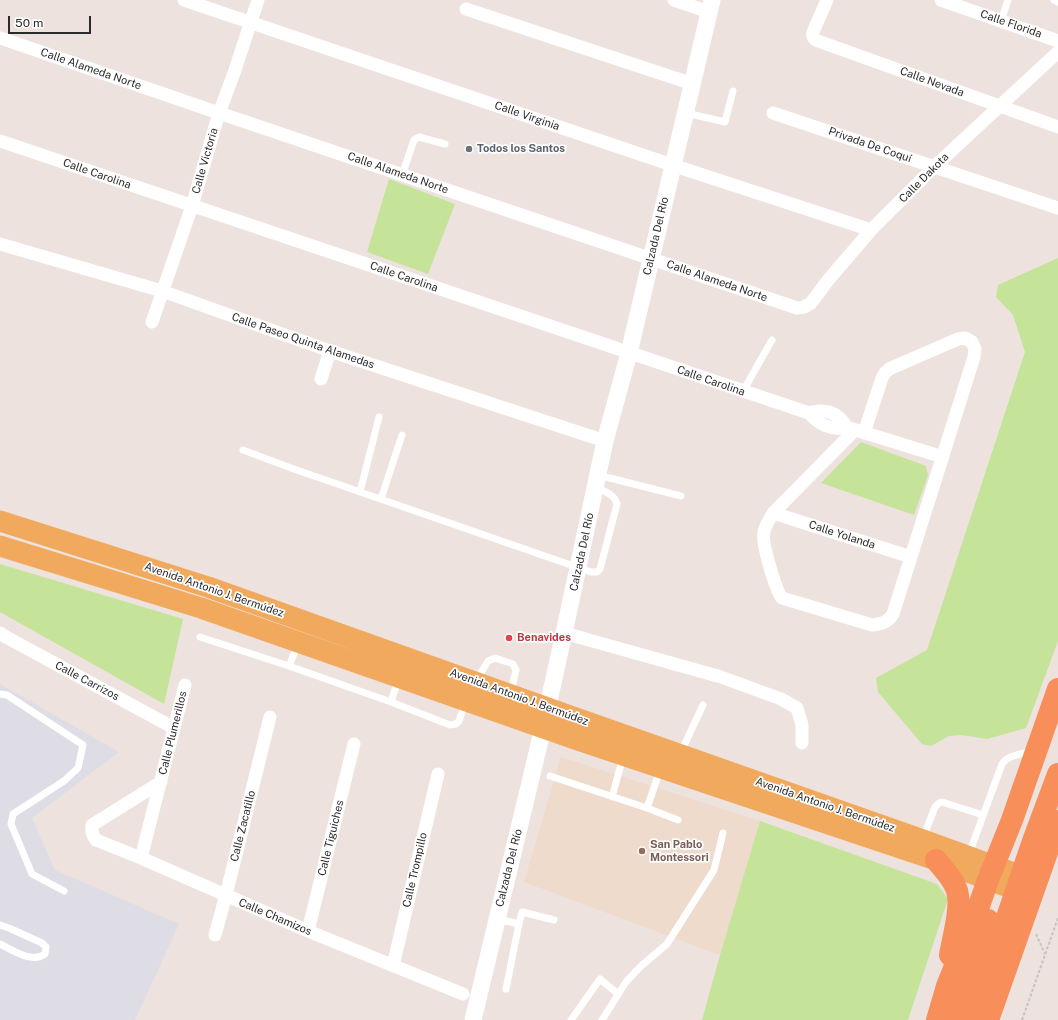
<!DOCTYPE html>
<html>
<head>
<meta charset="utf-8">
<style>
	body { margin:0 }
	#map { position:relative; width:1058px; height:1020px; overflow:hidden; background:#ede2dd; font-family:"Public Sans",sans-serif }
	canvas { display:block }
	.scale { position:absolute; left:8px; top:16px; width:83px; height:18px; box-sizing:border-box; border:2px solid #2b2b2b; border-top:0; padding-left:5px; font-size:12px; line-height:14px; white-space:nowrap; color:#2b2b2b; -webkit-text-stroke:3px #fff; paint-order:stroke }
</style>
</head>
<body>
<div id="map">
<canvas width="1058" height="1020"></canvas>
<div class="scale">50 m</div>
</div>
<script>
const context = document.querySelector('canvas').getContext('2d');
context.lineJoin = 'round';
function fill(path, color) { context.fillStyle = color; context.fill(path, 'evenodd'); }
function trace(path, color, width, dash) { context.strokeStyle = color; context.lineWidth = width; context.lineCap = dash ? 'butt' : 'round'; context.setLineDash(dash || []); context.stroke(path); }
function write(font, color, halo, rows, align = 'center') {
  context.font = font + ' "Public Sans",sans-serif'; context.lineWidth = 3.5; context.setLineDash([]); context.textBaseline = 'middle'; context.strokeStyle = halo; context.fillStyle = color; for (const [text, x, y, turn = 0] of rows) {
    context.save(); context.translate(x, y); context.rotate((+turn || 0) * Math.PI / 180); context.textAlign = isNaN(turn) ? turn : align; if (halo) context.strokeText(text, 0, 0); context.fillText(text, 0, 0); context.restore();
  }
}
const industrial = new Path2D(`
	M0 684 119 752 32 818 55 870 179 924 135 1020H0Z`);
const education = new Path2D(`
	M561 757 760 821 720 955 524 882Z`);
const green = new Path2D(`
	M389 179 455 204 428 274 367 252Z
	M1058 258V641L1026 728 987 739 962 735 949 736 931 746 922 744 878 692 876 678 927 650 1025 352 1013 315 996 297 998 285Z
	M861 442 926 466 928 475 914 515 821 483Z
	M0 564 183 619 164 704 0 612Z
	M760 821 937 884 948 899 908 1020H702L720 955Z`);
const path = new Path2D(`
	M1036 934 1045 954
	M1022 1020 1058 918`);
const service = new Path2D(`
	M1054 0 1058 2
	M1001 21 1008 0
	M686 113 725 122 733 91
	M402 175 414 140 419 137 445 144
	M743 391 772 340
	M243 450 291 468 591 572H597L600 569 617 504C614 494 604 491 595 487
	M598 475 681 496
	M360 492 379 417
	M381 499 402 435
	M200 637 289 666
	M298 644 289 666 391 702 450 725 456 724 459 721 465 703
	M476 681 488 661 495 658 513 664 516 670 511 692
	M0 694 7 695 83 745 78 768 64 781 13 814 11 824 32 874 64 891
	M391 702 398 680
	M681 752 703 705
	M550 776 647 808 678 820
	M612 797 623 757
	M647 808 660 770
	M923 838 935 807 939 803 942 802 983 815
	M969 854 1002 764C1008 755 1022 754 1032 751
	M497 919 519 924 506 989
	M519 924 522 912 554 920
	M0 925 9 928 42 943 46 947 45 954C32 964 12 950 0 944
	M571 1020 600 979 618 994
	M602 1020 626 982 640 967 667 944 714 870 723 833`);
const minor = new Path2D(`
	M184 0 672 165 871 230
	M674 0 709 12
	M827 0 813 32C812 37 813 39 818 41L1058 127
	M941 0 1058 41
	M466 9 693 84
	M0 38 219 113 797 308 804 307 811 303 829 279 871 230 934 167 1058 52
	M773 113 1058 208
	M0 141 809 413C818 424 831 431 846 427L943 457
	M0 244 162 291 330 351 605 441
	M152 322 192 206 219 113 234 73 258 0
	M321 379 330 351
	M809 413C824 408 839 412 846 427
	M855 430 773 513C770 519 765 525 764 532 761 542 776 591 782 598L872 625C882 624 888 622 893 614L974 357 975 349 972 342 965 338 958 339 889 369 885 373 882 378 864 433
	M773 513 911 557
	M0 633 6 637 174 728
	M564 633 721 677 781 699 797 708 802 725V743
	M161 782 92 825C91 831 92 835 96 840L141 858 308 931 463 994
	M141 858 185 685
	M308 931 354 744
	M215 935 226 895 270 717
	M393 966 438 774`);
const tertiary = new Path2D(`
	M473 1020 543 728 564 633 605 441 629 353 712 0`);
const primary = new Path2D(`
	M0 521 208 587 570 716 923 840 1036 881
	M0 546 201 608 578 740 936 860 1005 886`);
const trunk = new Path2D(`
	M936 860C943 869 952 877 956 888 963 904 953 937 950 955
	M937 1020 947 986 974 920 988 880 1012 820 1058 689
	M957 1020 988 920
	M972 1020 1033 841 1058 774
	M988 1020 1058 821`);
const markers = [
	[469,149,4,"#6b7280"],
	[509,638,4,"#e0444e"],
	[642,851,4,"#8d6e63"]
];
const streetNames = [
	["Calle Florida",1011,24,19],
	["Calle Alameda Norte",91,69,19],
	["Calle Nevada",932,82,20],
	["Calle Virginia",527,116,19],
	["Privada De Coquí",870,145,19],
	["Calle Victoria",205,161,-74],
	["Calle Alameda Norte",398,173,19],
	["Calle Carolina",97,174,19],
	["Calle Dakota",924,178,-45],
	["Calzada Del Río",656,236,-77],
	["Calle Carolina",404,277,19],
	["Calle Alameda Norte",717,281,19],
	["Calle Paseo Quinta Alamedas",303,341,19],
	["Calle Carolina",711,381,19],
	["Calle Yolanda",842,535,18],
	["Calzada Del Río",582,552,-78],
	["Avenida Antonio J. Bermúdez",214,590,19],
	["Calle Carrizos",87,681,28],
	["Avenida Antonio J. Bermúdez",519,697,20],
	["Calle Plumerillos",173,733,-76],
	["Avenida Antonio J. Bermúdez",825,805,19],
	["Calle Zacatillo",243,826,-76],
	["Calle Tiguiches",331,838,-76],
	["Calzada Del Río",509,868,-76],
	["Calle Trompillo",415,870,-77],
	["Calle Chamizos",275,917,23]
];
const worshipNames = [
	["Todos los Santos",477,149]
];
const healthNames = [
	["Benavides",517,638]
];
const educationNames = [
	["San Pablo",650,845],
	["Montessori",650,858]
];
fill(industrial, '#dedde5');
fill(education, '#eedbcc');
fill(green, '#c5e399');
trace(path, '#c4c4c4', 2, [3, 2]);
trace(service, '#fff', 7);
trace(minor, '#fff', 13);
trace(tertiary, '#fff', 17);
trace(primary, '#f1a95d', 21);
trace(trunk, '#f88e5a', 22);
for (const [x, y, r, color] of markers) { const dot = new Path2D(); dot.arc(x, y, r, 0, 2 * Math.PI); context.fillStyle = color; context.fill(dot); trace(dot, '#fff', 1.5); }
write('11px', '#2b2b2b', '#fff', streetNames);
write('bold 11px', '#5b616d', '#fff', worshipNames, 'left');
write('bold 11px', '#be3a42', '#fff', healthNames, 'left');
write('bold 11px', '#785e54', '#fff', educationNames, 'left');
</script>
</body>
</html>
